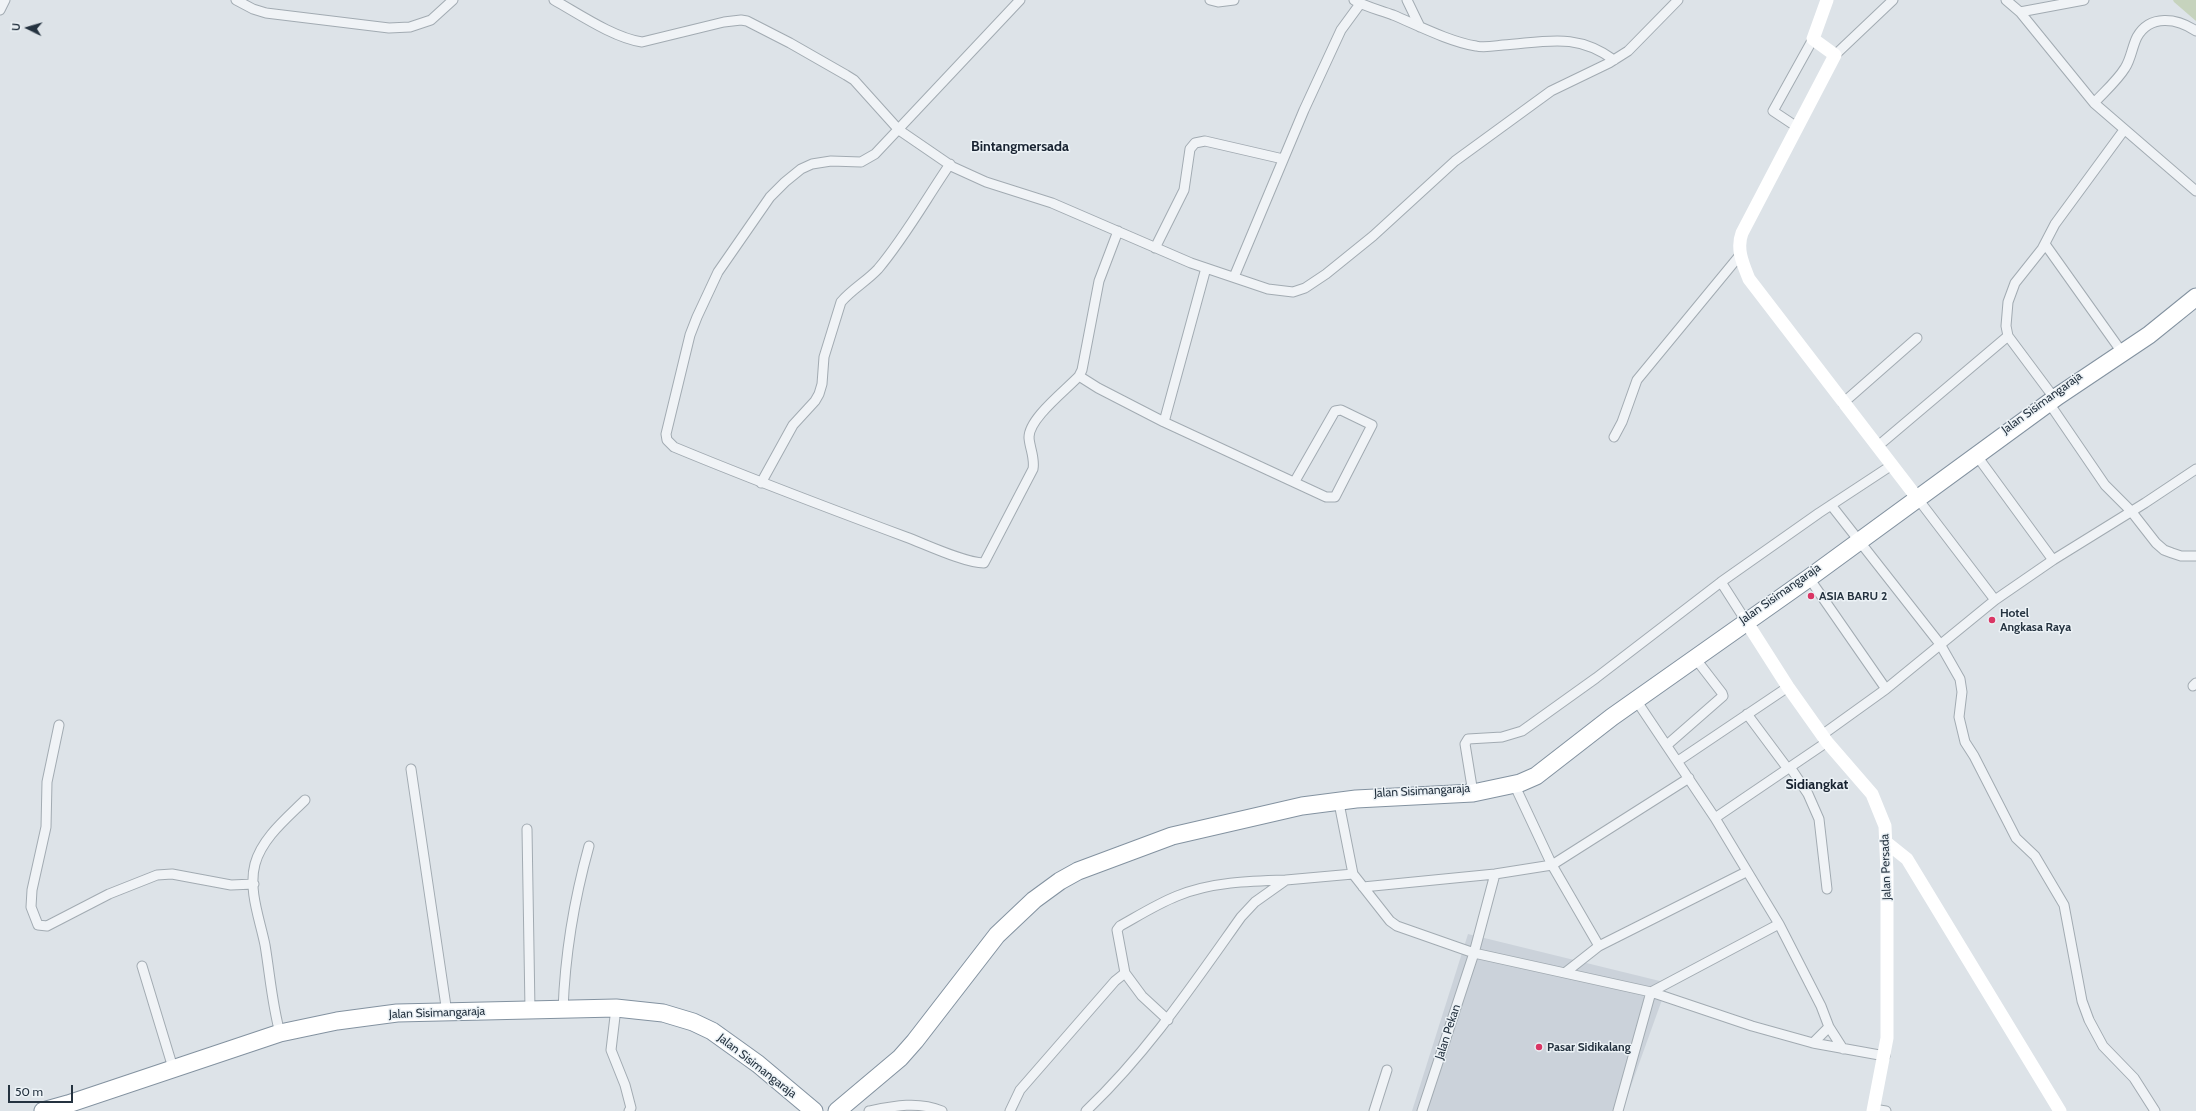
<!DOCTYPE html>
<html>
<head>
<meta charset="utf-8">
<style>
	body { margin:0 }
	#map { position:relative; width:2196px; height:1111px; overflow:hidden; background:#dde3e8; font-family:Cabin,sans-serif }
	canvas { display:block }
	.north { position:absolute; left:8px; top:8px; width:40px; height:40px; -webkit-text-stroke:3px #ecf2f6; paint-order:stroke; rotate:275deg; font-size:11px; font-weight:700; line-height:16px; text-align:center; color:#253340 }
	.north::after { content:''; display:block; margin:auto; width:14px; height:18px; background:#253340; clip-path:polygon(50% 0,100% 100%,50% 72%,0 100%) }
	.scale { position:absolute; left:8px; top:1085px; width:65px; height:18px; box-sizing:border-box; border:2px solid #253340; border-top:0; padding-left:5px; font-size:12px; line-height:14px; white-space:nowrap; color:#253340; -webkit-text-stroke:3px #ecf2f6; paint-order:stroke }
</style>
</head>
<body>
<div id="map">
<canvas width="2196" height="1111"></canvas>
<div class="north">U</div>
<div class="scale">50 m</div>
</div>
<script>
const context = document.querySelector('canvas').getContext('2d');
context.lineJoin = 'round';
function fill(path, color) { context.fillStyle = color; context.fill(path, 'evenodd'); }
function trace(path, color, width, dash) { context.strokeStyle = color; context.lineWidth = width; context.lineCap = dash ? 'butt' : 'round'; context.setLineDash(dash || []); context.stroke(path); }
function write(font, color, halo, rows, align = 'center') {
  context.font = font + ' Cabin,sans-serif'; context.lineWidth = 3; context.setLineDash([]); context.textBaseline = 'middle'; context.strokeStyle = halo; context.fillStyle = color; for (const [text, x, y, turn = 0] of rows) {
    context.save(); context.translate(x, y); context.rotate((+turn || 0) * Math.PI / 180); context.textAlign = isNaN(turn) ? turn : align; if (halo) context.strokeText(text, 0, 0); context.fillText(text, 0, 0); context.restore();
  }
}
const built = new Path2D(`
	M1468 934 1668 983 1622 1111H1412Z`);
const green = new Path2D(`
	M2173 0H2196V21L2174 2Z`);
const street = new Path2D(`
	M236 0 253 9 266 13 389 28 410 27 431 20 453 0
	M554 0C579 14 614 38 642 42L724 22 741 20 747 21 790 43 846 75 854 80 899 130 953 167 986 182 1052 203 1191 263 1268 289 1293 292 1305 288 1326 274 1373 236 1455 161 1551 91 1609 63 1628 51 1678 0
	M1020 0 875 154 861 162 831 161 812 164 801 169 785 182 770 197 718 272 697 317 690 335 666 434 667 440 674 447C751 479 828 508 906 537 925 544 965 563 984 563L1033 469C1035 458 1030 449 1029 438 1028 419 1066 390 1079 376L1082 370 1099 281 1118 231
	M1210 0 1218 2 1234 0
	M1354 0C1366 7 1380 10 1393 15 1417 25 1450 42 1476 46 1484 48 1494 46 1503 45 1546 42 1576 32 1614 60
	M1407 0 1420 27
	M2006 0 2020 12 2094 103 2196 191
	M0 10 5 0
	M2020 12 2084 0
	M1835 55 1893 0
	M2094 103C2104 92 2117 81 2125 68 2131 59 2132 47 2137 37 2150 14 2177 18 2196 31
	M1797 127 1773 111 1813 39
	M2045 244 2119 348
	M1155 248 1184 190 1190 149 1195 143 1205 141 1283 159
	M1234 277 1304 110 1341 30 1360 4
	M1079 376 1098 388 1164 422 1326 497H1335L1372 425 1341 410 1335 411 1295 481
	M2052 395 2008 336 2006 326 2008 302 2015 283 2042 249 2055 224 2124 130
	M1843 403 1917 338
	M2049 403 2105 485 2131 511 2156 543 2164 550 2172 553 2181 556H2196
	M1164 422 1206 268
	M1614 437 1622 422 1637 380 1740 255
	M1878 446 2008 336
	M1977 456 2053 560
	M761 483 793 425 815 401 819 394 822 384 824 357 841 302C852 289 867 281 878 269 905 237 926 199 950 164
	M1918 499 1995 600
	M1831 505 1940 644 1960 679 1962 692 1959 717 1965 742 1974 756 2016 838 2035 856 2064 905 2082 1001 2089 1020 2103 1046 2134 1078 2155 1111
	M1809 578 1886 689
	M1721 582 1744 618
	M2193 686 2196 683
	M1634 697 1715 818 1779 924 1821 1006 1829 1027 1843 1049
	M1747 714 1788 769
	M59 725 47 782 46 827 32 890 31 907 38 925 47 926 109 894 157 875 172 874 231 885 254 884
	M1822 735 1886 689 1995 600 2053 560 2145 503 2196 469
	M1667 745 1723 696 1722 693 1695 658
	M1678 761 1788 687
	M1790 767 1808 794 1819 819 1827 889
	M411 769 447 1013
	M1514 784 1552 865 1599 946
	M1473 793 1465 744 1468 739 1502 737 1522 731 1596 678 1721 582 1819 513 1892 465
	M1338 798 1353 874 1390 921 1397 926 1474 953 1651 992 1752 1026 1813 1043 1885 1056
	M1715 818 1827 742
	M527 829 530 1010
	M1363 887 1495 874 1552 865 1689 778
	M142 966 173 1068
	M1566 972 1599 946 1746 872
	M616 1008 611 1050 625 1085 631 1108 629 1111
	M563 1010C565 954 574 900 589 846
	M1168 1020 1142 996 1125 973 1117 930 1120 926C1138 916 1157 904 1177 896 1211 882 1249 881 1286 880
	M280 1033C272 1004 270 975 265 945 260 920 248 890 255 864 262 838 287 818 305 800
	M1813 1043 1829 1027
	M1873 1109 1886 1111
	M869 1111C894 1106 918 1101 942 1111
	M1010 1111 1020 1090 1115 981 1125 973
	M1086 1111C1147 1053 1192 986 1241 917L1255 902 1286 880 1353 874
	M1374 1111 1387 1070
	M1422 1111 1474 953 1495 874
	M1618 1111 1651 992 1779 924`);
const secondary = new Path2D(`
	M1827 0 1813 39 1835 55 1742 233C1736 249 1743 264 1749 279L1918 499
	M1744 618 1788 687 1827 742 1872 794 1885 826 1887 873V1038L1873 1111
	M1887 843 1907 859 2060 1111`);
const highway = new Path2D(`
	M43 1111 68 1104 280 1033 337 1021 397 1013 616 1008 663 1013 693 1022 712 1031 758 1064 814 1111
	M837 1111 900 1058 915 1041 997 935 1034 900 1060 881 1078 871 1172 836 1302 806 1356 799 1473 793 1520 783 1536 776 1612 717 1809 578 2058 396 2149 335 2196 297`);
const markers = [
	[1811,596,4,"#da3564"],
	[1992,620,4,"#da3564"],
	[1539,1047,4,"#da3564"]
];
const streetNames = [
	["Jalan Sisimangaraja",2042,403,-36],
	["Jalan Sisimangaraja",1780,594,-35],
	["Jalan Sisimangaraja",1422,791,-3],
	["Jalan Persada",1886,867,-92],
	["Jalan Sisimangaraja",437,1013,-2],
	["Jalan Pekan",1448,1032,-72],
	["Jalan Sisimangaraja",757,1066,38]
];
const poiNames = [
	["ASIA BARU 2",1819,596],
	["Hotel",2000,613],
	["Angkasa Raya",2000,627],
	["Pasar Sidikalang",1547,1047]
];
const quarterNames = [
	["Bintangmersada",1020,147],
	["Sidiangkat",1817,785]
];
fill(built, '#cbd2da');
fill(green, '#c6d3bd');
trace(street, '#a2abb2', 11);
trace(highway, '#8392a0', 19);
trace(street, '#f0f3f6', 9);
trace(secondary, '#fff', 13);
trace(highway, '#fff', 17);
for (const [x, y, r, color] of markers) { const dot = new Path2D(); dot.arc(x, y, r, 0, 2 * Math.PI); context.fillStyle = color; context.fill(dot); trace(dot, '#ecf2f6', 1.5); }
write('12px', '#253340', '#ecf2f6', streetNames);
write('bold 12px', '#253340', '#ecf2f6', poiNames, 'left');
write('bold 14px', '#182331', '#ecf2f6', quarterNames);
</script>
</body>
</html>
